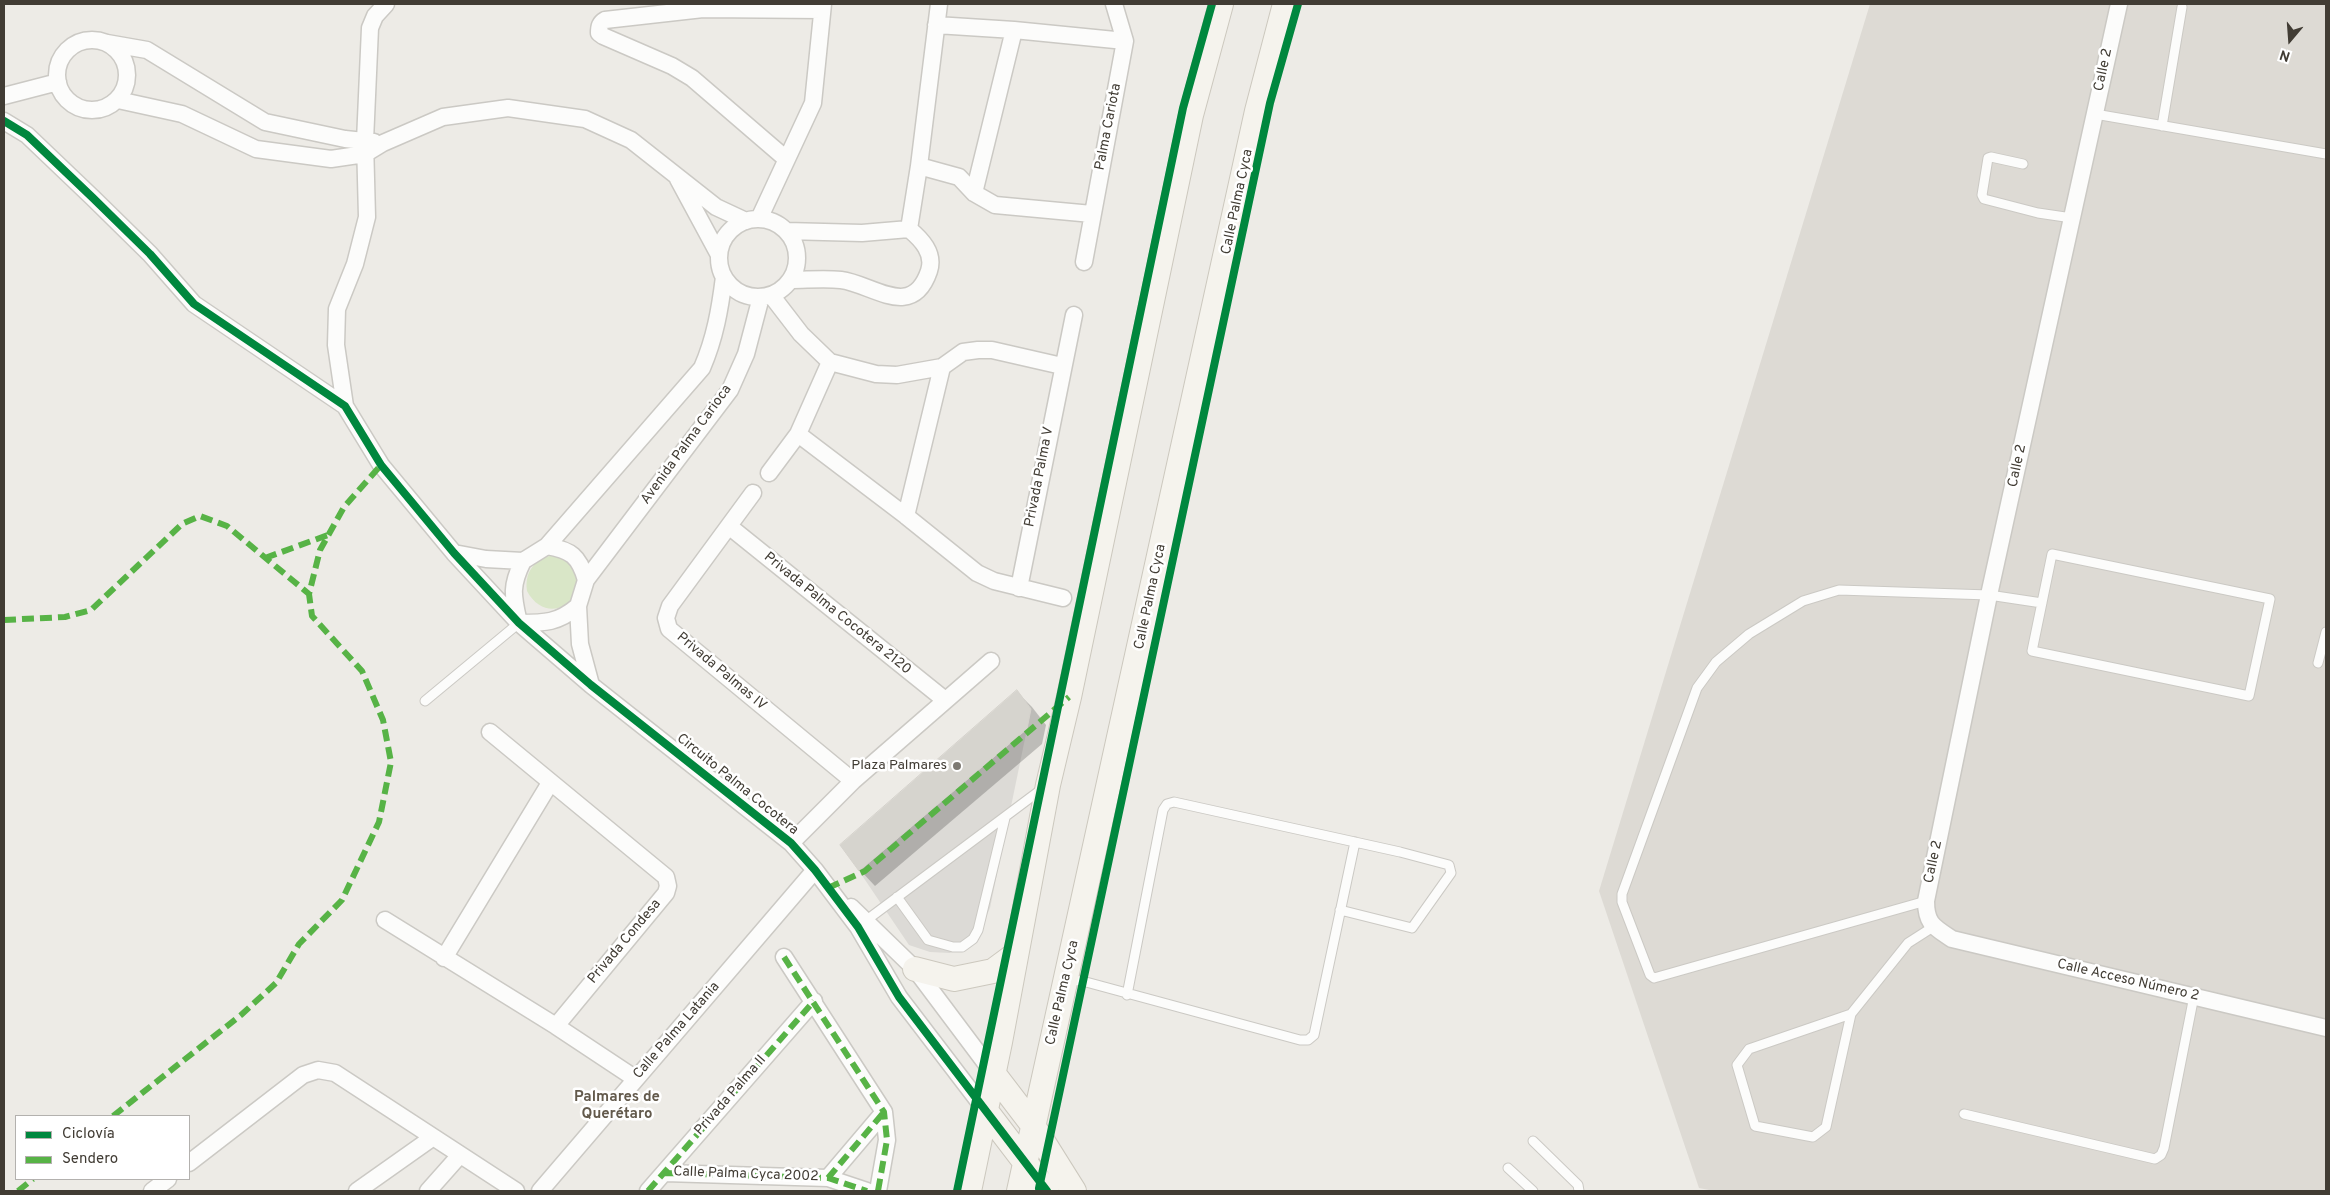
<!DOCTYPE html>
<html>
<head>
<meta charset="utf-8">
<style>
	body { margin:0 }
	#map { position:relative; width:2330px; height:1195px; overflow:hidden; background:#edebe6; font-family:Overpass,sans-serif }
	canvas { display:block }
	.frame { position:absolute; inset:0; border:5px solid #413c34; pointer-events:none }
	.legend { position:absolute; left:15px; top:1115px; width:175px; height:65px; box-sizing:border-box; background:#fff; border:1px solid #b3b1ae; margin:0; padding:6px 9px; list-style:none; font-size:15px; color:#413c34 }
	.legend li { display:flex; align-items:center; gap:10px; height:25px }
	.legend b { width:25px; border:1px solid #b3b1ae }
	.north { position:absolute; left:2265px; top:15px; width:50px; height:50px; -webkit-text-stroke:4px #fff; paint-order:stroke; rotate:198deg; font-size:14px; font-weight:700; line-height:20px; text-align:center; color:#413c34 }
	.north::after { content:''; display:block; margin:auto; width:18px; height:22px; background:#413c34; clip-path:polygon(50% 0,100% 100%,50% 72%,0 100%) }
</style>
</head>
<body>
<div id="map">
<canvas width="2330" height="1195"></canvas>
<div class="frame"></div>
<ul class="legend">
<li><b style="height:6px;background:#00873e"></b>Ciclovía</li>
<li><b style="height:6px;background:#57b346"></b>Sendero</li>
</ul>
<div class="north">N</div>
</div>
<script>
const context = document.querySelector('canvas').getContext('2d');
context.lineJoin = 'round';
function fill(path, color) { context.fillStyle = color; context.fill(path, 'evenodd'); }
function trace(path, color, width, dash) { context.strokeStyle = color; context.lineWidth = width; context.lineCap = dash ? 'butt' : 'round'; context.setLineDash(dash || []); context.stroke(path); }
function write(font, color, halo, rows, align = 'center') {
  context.font = font + ' Overpass,sans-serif'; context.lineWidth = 5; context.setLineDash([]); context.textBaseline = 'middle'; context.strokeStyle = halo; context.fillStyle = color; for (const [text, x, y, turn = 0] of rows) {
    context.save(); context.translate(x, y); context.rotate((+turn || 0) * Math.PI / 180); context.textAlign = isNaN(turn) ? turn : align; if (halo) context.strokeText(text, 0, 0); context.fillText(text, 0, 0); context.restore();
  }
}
const industrial = new Path2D(`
	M1870 4H2326V1191H1714L1699 1188 1599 891Z`);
const green = new Path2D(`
	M559 553C563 557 571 561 574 565 594 597 548 630 527 591 524 568 538 558 559 553Z`);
const parking = new Path2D(`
	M1027 729 990 908 980 931 967 947 950 953 930 952 909 945 859 871Z`);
const shadow = new Path2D(`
	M1017 692 1032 707 1046 725 1042 744 875 886 860 870 842 845Z`);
const building = new Path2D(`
	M1017 690 1031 709 1027 729 859 871 840 845Z`);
const lane = new Path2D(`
	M2095 114 2326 154
	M2162 126 2182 7
	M2023 164 1991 157 1988 158 1982 195 1984 199 2038 213 2072 218
	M2052 554 2270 599 2249 696 2032 651Z
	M2318 663 2326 632
	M425 701 519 623
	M897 897 928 940 953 947H962L973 939 978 930 1005 818
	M1926 901 1654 978 1650 975 1622 902V894L1697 688 1716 662 1749 634 1803 601 1839 590 1989 595 2042 603
	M864 922 1042 789
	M1067 979 1086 982 1300 1040H1308L1314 1035 1355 842
	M1127 995 1163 810 1167 804 1174 802 1400 852 1449 865 1451 873 1412 928 1340 910
	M1851 1014 1749 1049 1737 1065 1755 1126 1813 1137 1826 1127 1851 1014 1908 943 1933 927
	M1964 1114 2155 1159 2161 1155 2164 1148 2194 996
	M1533 1141 1578 1185 1579 1191
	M1508 1168 1533 1191`);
const street = new Path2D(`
	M2119 4 1989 595 1926 901C1926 924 1934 927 1952 939L2326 1028
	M936 25 1014 30 1125 41
	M57 75a35 35 0 1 1 70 0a35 35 0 1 1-70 0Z
	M107 43 147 50 265 122 345 139 374 142
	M4 96 58 82
	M118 100 182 114 256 149 331 159 365 154 383 143 443 117 508 108 585 119 631 140 716 207 746 221
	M4 121 27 135 93 198 150 254 194 304 345 406 381 465 454 553 519 623 591 685 791 843 815 870 858 927 899 997 986 1111
	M785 158 692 78 672 66 603 36 599 33C599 26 600 23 605 20L703 9 822 10
	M919 166 959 177 974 193 995 205 1092 214
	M678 179 719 255
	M974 193 1014 30
	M759 219 813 103 823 4
	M719 258a39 39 0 1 1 78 0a39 39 0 1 1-78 0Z
	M909 229 919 166 939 4
	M786 231 862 233 909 229C921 239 935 253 929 271 912 321 873 284 841 280 824 278 807 280 790 280
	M1084 262 1125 41 1114 4
	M771 295 801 334 830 362 876 374 897 375 942 367 963 352 978 350H992L1062 366
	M345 406 336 345 337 309 355 264 367 217 365 141 370 28 375 16 386 4
	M798 434 906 516 977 573 994 581 1063 598
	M769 473 798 434 830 362
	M753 493 670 606 666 618 669 629 853 781
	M906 516 942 367
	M730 527 945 700
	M547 546C571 550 579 556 586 580
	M454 553 486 559 523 561 547 546 702 368C715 338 720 309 724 277
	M523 561C510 587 513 596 519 623 545 623 558 623 578 606
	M1019 588 1074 315
	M591 685 580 644 578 606 586 580 730 390 746 354 761 297
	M490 732 666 877 668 886 666 893 556 1026
	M791 843 853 781 991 661
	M851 907 915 969 993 1073
	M385 920 556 1026 636 1079
	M784 957 884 1112 887 1140 878 1191
	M444 958 550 783
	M189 1163 303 1075 318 1070 335 1073 516 1191
	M665 1173 828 1178 867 1191
	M828 1178 884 1112
	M152 1191 168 1179
	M357 1191 432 1138
	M428 1191 460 1155
	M540 1191 815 870
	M648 1191 814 1001`);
const secondary = new Path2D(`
	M915 969 954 979 993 971 1016 954
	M993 1073 1032 1124 1074 1191
	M986 1111 1047 1191
	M969 1191 1000 1042 1048 785 1069 697 1191 115 1221 4
	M1019 1191 1257 111 1285 4`);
const quiet = new Path2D(`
	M265 558 328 535
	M4 620 65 617 91 610 182 524 200 516 227 526 309 594
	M828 888 865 871 1069 697
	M784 957 884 1112 887 1140 878 1191
	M113 1116 241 1015 276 983 299 944 342 900 379 822 391 762 383 720 362 671 312 616 309 594 320 550 344 507 381 465
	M665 1173 828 1178 867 1191
	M828 1178 884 1112
	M18 1191 33 1179
	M648 1191 814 1001`);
const cycleway = new Path2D(`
	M4 121 27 135 93 198 150 254 194 304 345 406 381 465 454 553 519 623 591 685 791 843 815 870 858 927 899 997 1047 1191
	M1039 1188 1270 103 1298 4
	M957 1191 1183 108 1212 4`);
const markers = [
	[957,766,5,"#7d7972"]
];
const streetNames = [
	["Calle 2",2104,70,-78],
	["Palma Cariota",1109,127,-79],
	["Calle Palma Cyca",1238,202,-78],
	["Avenida Palma Carioca",687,445,-54],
	["Calle 2",2018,466,-78],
	["Privada Palma V",1040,477,-79],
	["Calle Palma Cyca",1151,597,-78],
	["Privada Palma Cocotera 2120",837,614,39],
	["Privada Palmas IV",721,672,40],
	["Circuito Palma Cocotera",737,785,39],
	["Calle 2",1934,862,-78],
	["Privada Condesa",625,942,-50],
	["Calle Acceso Número 2",2128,981,13],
	["Calle Palma Cyca",1063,993,-77],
	["Calle Palma Latania",677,1031,-49],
	["Privada Palma II",731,1096,-49],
	["Calle Palma Cyca 2002",746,1175,2]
];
const poiNames = [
	["Plaza Palmares",947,766]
];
const neighbourhoodNames = [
	["Palmares de",617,1098],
	["Querétaro",617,1115]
];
fill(industrial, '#dddad4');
fill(green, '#d9e6c7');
fill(parking, '#dcdad6');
fill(shadow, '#0003');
fill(building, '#d6d4ce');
trace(building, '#d5d2cc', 1);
trace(lane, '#cbc9c4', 11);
trace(street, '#cbc9c4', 19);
trace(secondary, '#ccc8be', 26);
trace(lane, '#fcfcfb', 9);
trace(street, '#fcfcfb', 16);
trace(secondary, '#f5f3ed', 24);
trace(quiet, '#57b346', 6, [12, 6]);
trace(cycleway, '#00873e', 8);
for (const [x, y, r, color] of markers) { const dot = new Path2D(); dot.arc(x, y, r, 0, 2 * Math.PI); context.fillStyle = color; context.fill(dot); trace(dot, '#fff', 2); }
write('14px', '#413c34', '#fff', streetNames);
write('14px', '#413c34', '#fff', poiNames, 'right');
write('bold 15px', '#635a4c', '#fff', neighbourhoodNames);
</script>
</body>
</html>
